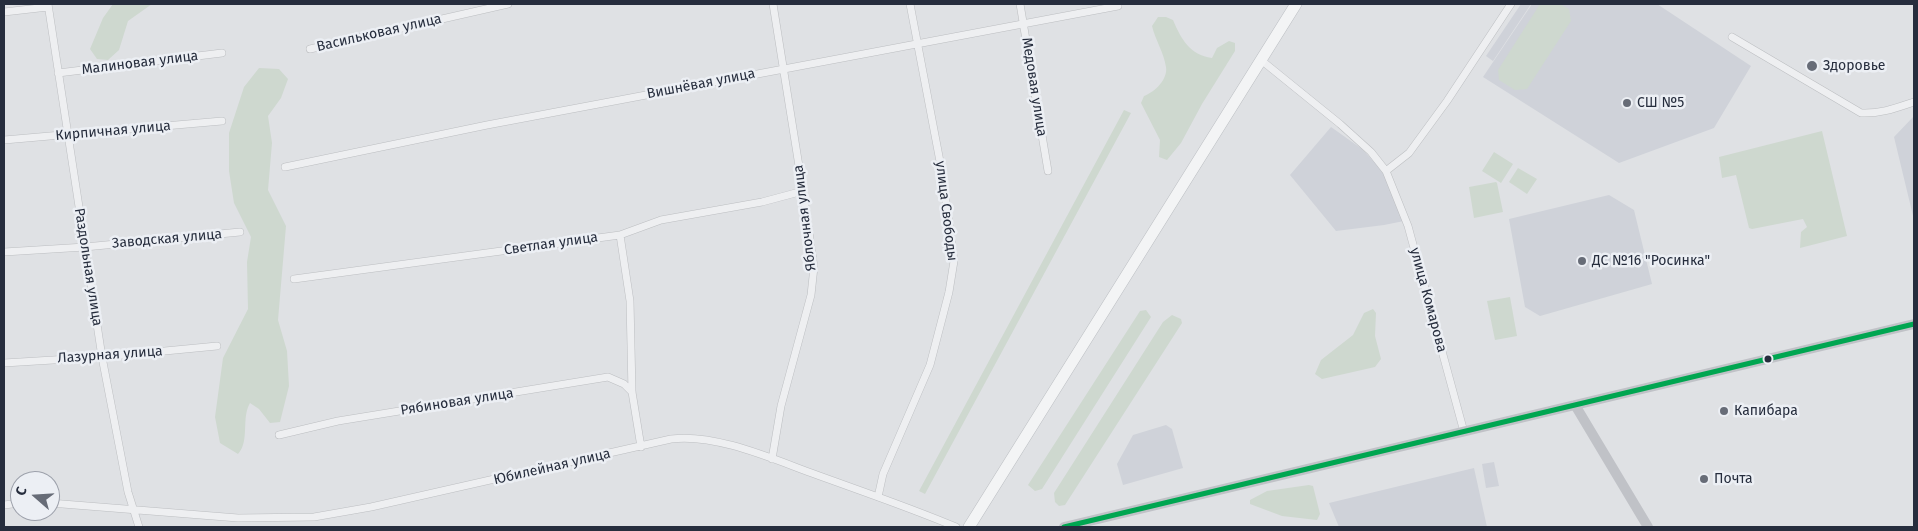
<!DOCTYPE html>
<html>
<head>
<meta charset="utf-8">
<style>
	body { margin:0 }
	#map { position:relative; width:1918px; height:531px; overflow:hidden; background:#dfe1e4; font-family:"Fira Sans",sans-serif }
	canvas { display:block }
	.frame { position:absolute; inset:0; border:5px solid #262d3d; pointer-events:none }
	.north { position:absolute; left:10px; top:471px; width:50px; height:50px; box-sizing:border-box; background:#eceff4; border:1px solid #9da1ab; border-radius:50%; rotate:289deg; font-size:14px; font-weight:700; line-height:20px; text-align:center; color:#262d3d }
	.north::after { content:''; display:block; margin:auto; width:18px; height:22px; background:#676c77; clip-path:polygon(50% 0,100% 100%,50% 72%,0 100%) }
</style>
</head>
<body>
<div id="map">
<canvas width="1918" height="531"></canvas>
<div class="frame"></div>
<div class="north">С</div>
</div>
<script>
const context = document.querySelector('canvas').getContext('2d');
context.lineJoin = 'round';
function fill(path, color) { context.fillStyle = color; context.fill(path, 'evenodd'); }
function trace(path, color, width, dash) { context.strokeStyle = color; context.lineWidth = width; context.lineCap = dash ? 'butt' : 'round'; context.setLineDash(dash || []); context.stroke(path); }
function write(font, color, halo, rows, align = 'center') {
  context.font = font + ' "Fira Sans",sans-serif'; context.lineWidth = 5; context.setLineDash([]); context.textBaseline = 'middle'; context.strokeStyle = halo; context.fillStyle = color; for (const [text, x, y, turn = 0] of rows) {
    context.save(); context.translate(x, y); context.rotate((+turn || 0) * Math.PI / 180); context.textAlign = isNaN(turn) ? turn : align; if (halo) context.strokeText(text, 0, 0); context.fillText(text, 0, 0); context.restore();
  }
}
const built = new Path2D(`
	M1521 4H1531L1493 61 1486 56Z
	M1532 4H1657L1751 66 1714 128 1619 163 1483 77Z
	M1914 116V220L1894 137Z
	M1331 127 1362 149 1387 176 1404 221 1384 225 1336 231 1290 175Z
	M1609 195 1634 210 1652 284 1540 316 1525 307 1509 219Z
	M1166 425 1172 429 1183 468 1123 485 1117 464 1133 435Z
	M1494 462 1499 486 1486 488 1482 464Z
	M1474 468 1487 527H1339L1329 503Z`);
const green = new Path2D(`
	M113 4H152L128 21 119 50 108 60 97 59 90 49 103 18Z
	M1540 4H1560L1569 9 1571 21 1527 89 1515 90 1499 80 1498 70Z
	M1158 17H1166L1173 20C1181 39 1190 55 1212 58L1217 48 1229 41 1235 43V51L1202 104 1181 143 1167 160 1159 157 1160 140 1141 103 1144 96C1155 92 1168 79 1166 67 1164 53 1155 39 1152 26Z
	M259 68 279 69 288 79 281 98 268 116 272 143 268 190 286 226 278 320 287 351 289 386 280 422 270 423 259 409 250 403C241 418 250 441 238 454L220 443 215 417 223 358 248 309 247 262 251 237 234 203 229 171V133L244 87Z
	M1124 110 1131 113 925 494 919 491Z
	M1822 131 1847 236 1800 248 1801 232 1807 227 1803 219 1752 229 1749 228 1736 175 1722 178 1719 157Z
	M1494 152 1513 164 1501 183 1482 171Z
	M1518 168 1537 179 1527 194 1509 182Z
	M1496 182 1497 183 1503 212 1474 218 1469 187Z
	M1510 297 1517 336 1495 340 1487 301Z
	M1373 309 1376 313 1375 336 1381 359 1375 367 1322 379 1315 374 1321 360 1353 335 1364 313Z
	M1146 310 1151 317 1042 489 1035 491 1028 485 1140 311Z
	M1172 315 1181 319 1182 323 1065 505 1059 506 1055 502 1054 493 1163 322Z
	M1309 485 1313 486 1320 514 1317 520 1282 516 1250 504V500L1267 491Z`);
const street = new Path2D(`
	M48 4 102 357 128 492 139 527
	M1020 4 1048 171
	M4 12 48 7
	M1732 37 1861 113C1880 114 1896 108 1914 102
	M310 49 508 4
	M1261 60 1340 124 1371 152 1386 171 1408 226 1464 432
	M58 73 222 53
	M4 140 222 121
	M285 167 487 125 1118 6
	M1386 171 1409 153 1447 101 1511 4
	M620 235 630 301 632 392 641 447
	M4 252 85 247 240 232
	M294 279 620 235 661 220 762 202 803 191
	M4 363 102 357 217 346
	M279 435 338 421 608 377 624 384 632 392
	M772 459 781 406 811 295 814 267 803 191 773 4
	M878 497 883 474 930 365 949 292 954 261 942 172 910 4
	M50 503 238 518 314 517 371 507 671 439C716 433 775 460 817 475 864 492 911 508 956 527
	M4 505 20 503`);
const secondary = new Path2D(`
	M1575 405 1648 527
	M1064 527 1914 324`);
const primary = new Path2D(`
	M969 527 1296 4`);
const bus1 = new Path2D(`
	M1064 527 1914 324`);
const markers = [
	[1812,66,6,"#676c77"],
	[1627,103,5,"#676c77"],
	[1582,261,5,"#676c77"],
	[1768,359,4.5,"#262d3d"],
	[1724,411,5,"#676c77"],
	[1704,479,5,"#676c77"]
];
const streetNames = [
	["Васильковая улица",379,33,-13],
	["Малиновая улица",140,63,-7],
	["Вишнёвая улица",701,84,-11],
	["Медовая улица",1034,87,81],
	["Кирпичная улица",113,131,-5],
	["улица Свободы",946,211,83],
	["Яблочная улица",805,218,-97],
	["Заводская улица",167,239,-5],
	["Светлая улица",551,244,-8],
	["Раздольная улица",88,267,81],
	["улица Комарова",1428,300,75],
	["Лазурная улица",110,355,-4],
	["Рябиновая улица",457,402,-9],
	["Юбилейная улица",552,467,-13]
];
const poiNames = [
	["Здоровье",1823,66],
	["СШ №5",1637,103],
	["ДС №16 \"Росинка\"",1592,261],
	["Капибара",1734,411],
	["Почта",1714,479]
];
fill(built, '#cfd2d9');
fill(green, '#ced8cf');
trace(street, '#bcbec1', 8);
trace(primary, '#bbbec2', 12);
trace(street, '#eeeff1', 7);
trace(secondary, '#c0c2c7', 10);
trace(primary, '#f3f4f5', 11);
trace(bus1, '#00a651', 5);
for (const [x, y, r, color] of markers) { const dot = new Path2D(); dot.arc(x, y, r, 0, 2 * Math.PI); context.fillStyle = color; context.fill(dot); trace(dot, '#eceff4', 2); }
write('14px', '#262d3d', '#eceff4', streetNames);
write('14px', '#262d3d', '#eceff4', poiNames, 'left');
</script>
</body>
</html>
